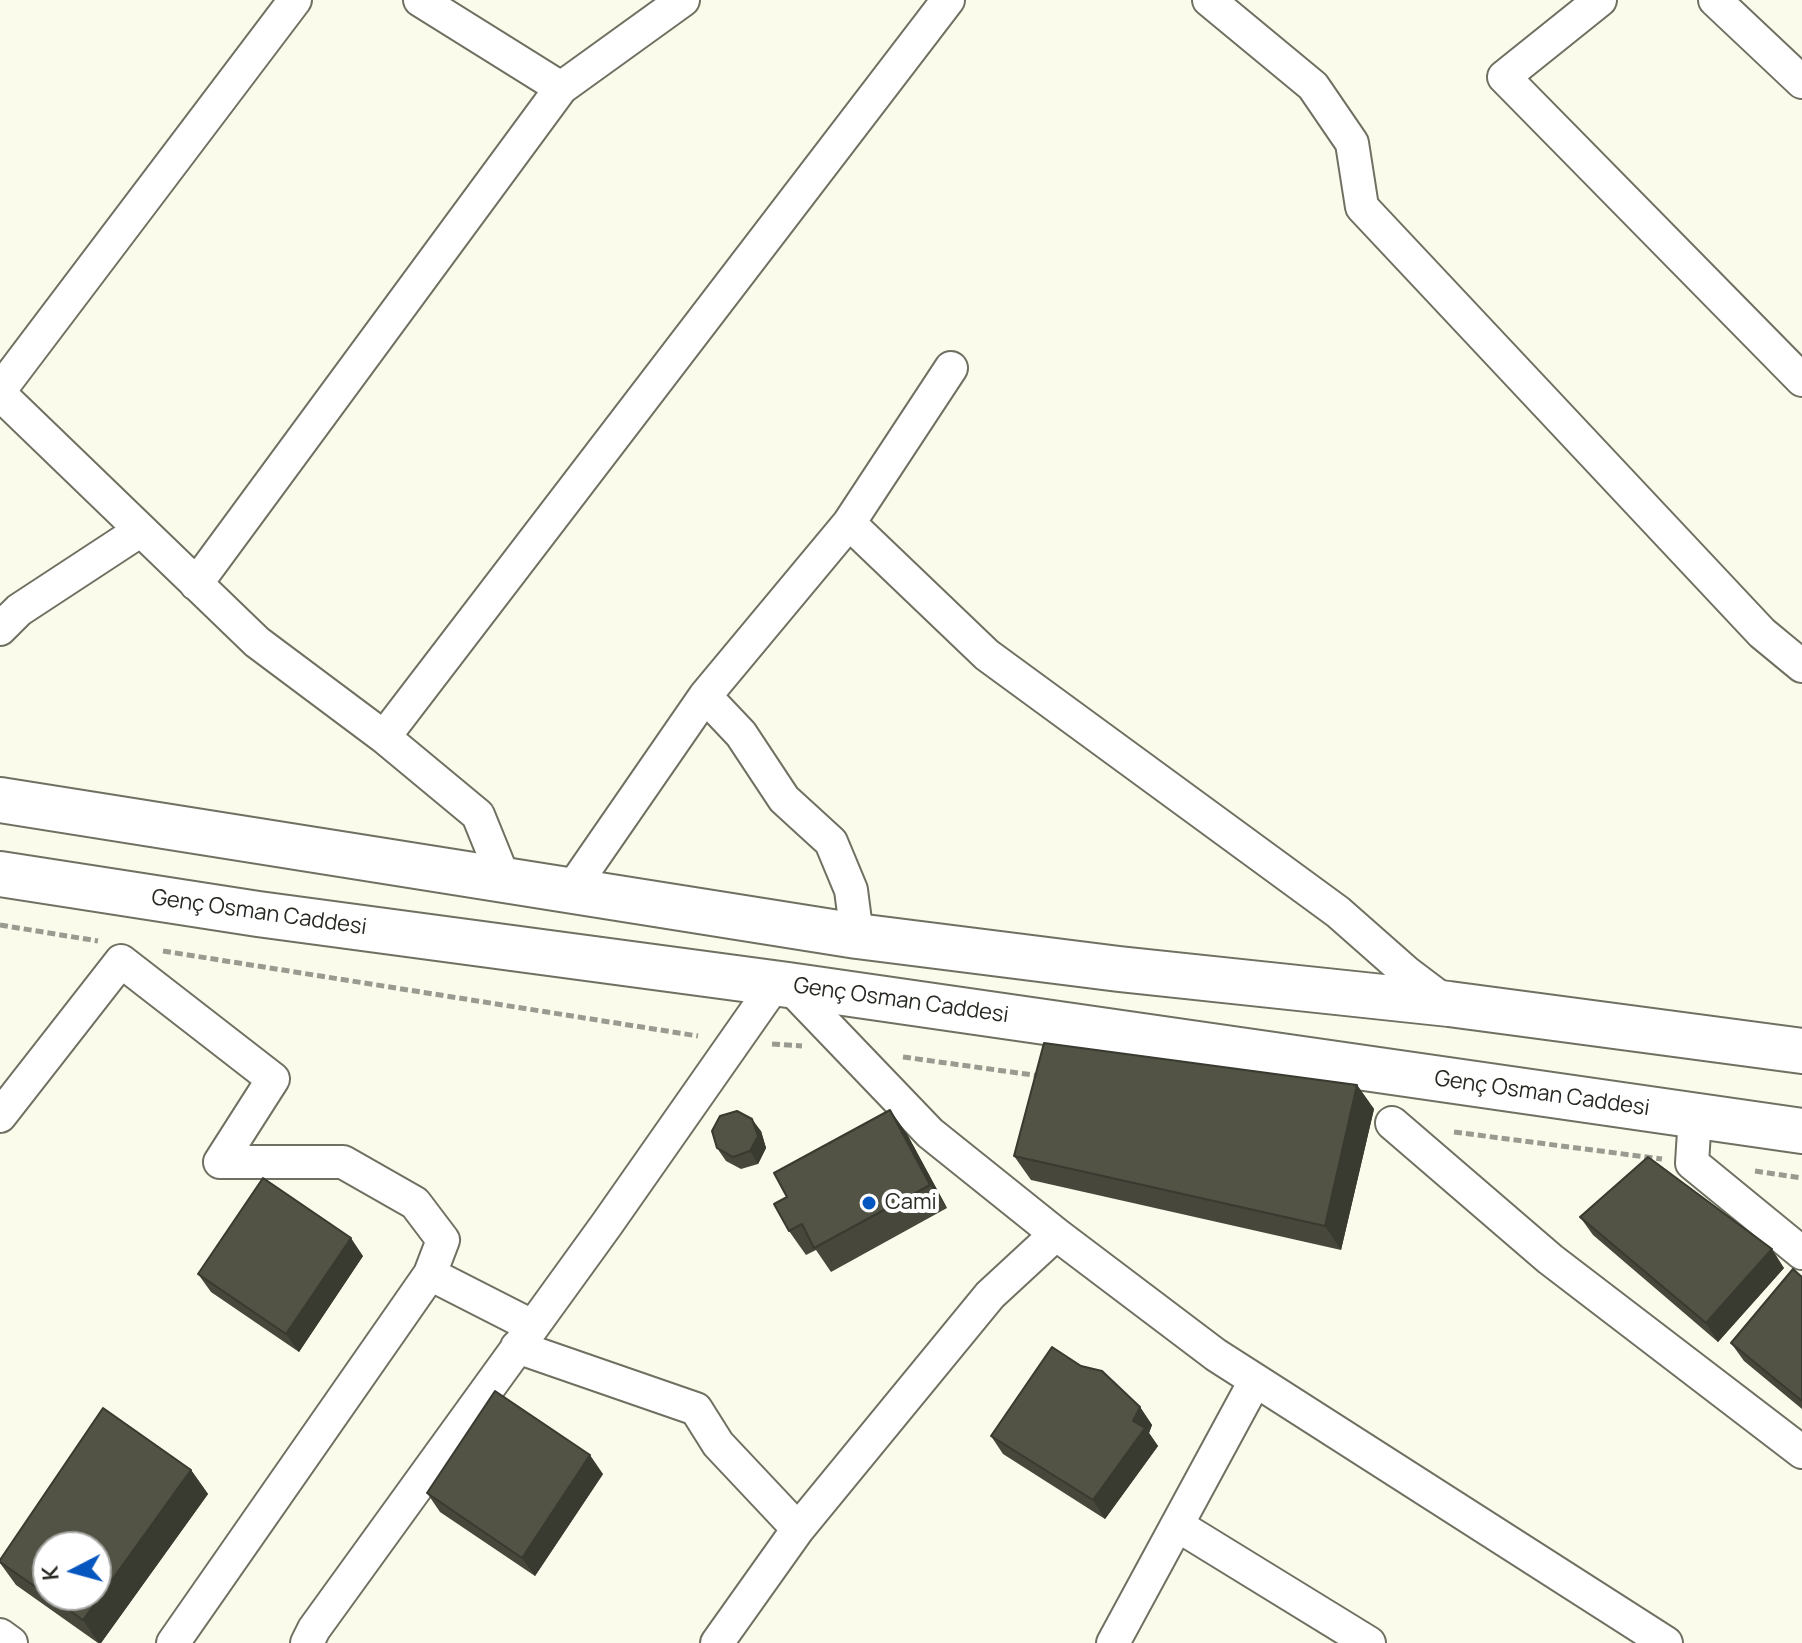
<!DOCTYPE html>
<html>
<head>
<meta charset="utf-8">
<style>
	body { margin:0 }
	#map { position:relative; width:1802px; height:1643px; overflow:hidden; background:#fafbeb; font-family:Manrope,sans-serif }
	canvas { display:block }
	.north { position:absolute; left:32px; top:1531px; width:80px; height:80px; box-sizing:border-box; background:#fff; border:2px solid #a9a9a7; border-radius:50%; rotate:264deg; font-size:22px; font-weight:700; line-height:32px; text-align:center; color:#292923 }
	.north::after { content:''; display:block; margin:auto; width:28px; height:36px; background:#0656c0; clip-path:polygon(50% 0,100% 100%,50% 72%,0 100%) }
</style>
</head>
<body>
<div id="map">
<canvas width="1802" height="1643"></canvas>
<div class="north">K</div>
</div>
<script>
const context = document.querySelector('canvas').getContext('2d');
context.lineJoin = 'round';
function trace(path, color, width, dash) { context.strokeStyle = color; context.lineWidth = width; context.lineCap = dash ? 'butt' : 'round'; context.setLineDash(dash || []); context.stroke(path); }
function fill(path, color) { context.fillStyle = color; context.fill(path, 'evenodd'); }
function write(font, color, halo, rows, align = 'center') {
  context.font = font + ' Manrope,sans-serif'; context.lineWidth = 8; context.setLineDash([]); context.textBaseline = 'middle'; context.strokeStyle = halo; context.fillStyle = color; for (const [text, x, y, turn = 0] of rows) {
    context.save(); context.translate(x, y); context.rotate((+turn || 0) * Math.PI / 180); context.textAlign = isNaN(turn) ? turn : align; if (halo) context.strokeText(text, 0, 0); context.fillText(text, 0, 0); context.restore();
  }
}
const path = new Path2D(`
	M0 925 98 941
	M163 951 698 1036
	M772 1044 802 1046
	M903 1057 1040 1076
	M1454 1132 1662 1159
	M1755 1171 1802 1178`);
const minor = new Path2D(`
	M1209 0 1313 86 1352 143 1362 207 1762 633 1802 666
	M1600 0 1504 77 1802 380
	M1715 0 1802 82
	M561 88 683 0
	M0 390 295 0
	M0 394 257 642 384 737 478 815 504 879
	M849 523 987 655 1338 912 1406 972 1447 1003
	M196 584 561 88 420 0
	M0 629 19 610 141 530
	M705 696 741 734 784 799 831 842 851 890 857 936
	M384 737 948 0
	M571 890 705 696 849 523 951 368
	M788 985 930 1133 1056 1234 1216 1355 1666 1643
	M0 1116 121 961 273 1079 220 1162
	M1695 1116 1692 1163 1802 1253
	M1392 1123 1550 1259 1802 1452
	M220 1162H343L415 1203 443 1240 430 1274
	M517 1347 696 1409 718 1444 798 1529
	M1177 1525 1369 1643
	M0 1635 11 1643
	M173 1643 430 1274 532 1326
	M307 1643 314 1629 607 1224 775 984
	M717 1643 798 1529 990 1295 1056 1234
	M1113 1643 1255 1381`);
const secondary = new Path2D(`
	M0 800 857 936 1119 969 1449 1004 1802 1051
	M0 874 258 914 788 985 1802 1131`);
const wall = new Path2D(`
	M1357 1085 1374 1109 1341 1250 1031 1180 1014 1156Z
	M890 1110 907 1134 947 1208 831 1272 816 1250 806 1255 789 1231Z
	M761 1131 766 1148 758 1164 741 1169 726 1161 717 1148Z
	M1580 1217 1784 1268 1718 1342 1593 1235Z
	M363 1256 299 1352 211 1292 198 1274Z
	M1802 1277V1409L1744 1361 1731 1343Z
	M1140 1407 1152 1425 1149 1433 1158 1446 1105 1519 1003 1454 991 1436Z
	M191 1470 208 1494 101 1643H98L16 1585 0 1563V1560Z
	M603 1474 535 1576 440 1512 427 1493Z`);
const shadedWall = new Path2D(`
	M1357 1085 1374 1109 1341 1250 1325 1226Z
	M890 1110 907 1134 947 1208 930 1185Z
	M752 1119 761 1131 766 1148 758 1164 750 1151Z
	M351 1238 363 1256 299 1352 286 1334Z
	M1772 1249 1784 1268 1718 1342 1706 1323Z
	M1140 1407 1152 1425 1149 1433 1158 1446 1105 1519 1093 1500Z
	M590 1455 603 1474 535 1576 522 1558Z
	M191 1470 208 1494 101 1643H99L83 1620Z`);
const building = new Path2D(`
	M1044 1043 1357 1085 1325 1226 1014 1156Z
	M890 1110 930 1185 814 1248 802 1224 789 1231 774 1204 787 1197 774 1173Z
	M737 1111 752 1119 758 1136 750 1151 733 1157 717 1148 712 1131 720 1116Z
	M1648 1157 1772 1249 1706 1323 1580 1217Z
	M263 1178 351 1238 286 1334 198 1274Z
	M1793 1269 1802 1277V1401L1731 1343Z
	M1052 1347 1081 1366 1102 1371 1140 1407 1133 1421 1145 1428 1093 1500 991 1436Z
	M495 1391 590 1455 522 1558 427 1493Z
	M103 1408 191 1470 83 1620 0 1562V1560ZM48 1547H96V1595H48Z`);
const markers = [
	[869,1203,8,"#0656c0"]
];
const streetNames = [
	["Genç Osman Caddesi",259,913,8],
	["Genç Osman Caddesi",901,1001,8],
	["Genç Osman Caddesi",1542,1094,8]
];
const poiNames = [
	["Cami",885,1203]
];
trace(minor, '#707062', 36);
trace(secondary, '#707062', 48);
trace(path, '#9a9b90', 5, [8, 4]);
trace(minor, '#fff', 32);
trace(secondary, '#fff', 44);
fill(wall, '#47473b');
fill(shadedWall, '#393a30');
fill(building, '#525345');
trace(building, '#393a30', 2);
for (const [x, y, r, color] of markers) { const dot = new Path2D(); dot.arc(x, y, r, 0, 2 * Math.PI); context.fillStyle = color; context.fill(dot); trace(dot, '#fff', 3); }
write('22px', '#292923', '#fff', streetNames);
write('22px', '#292923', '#fff', poiNames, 'left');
</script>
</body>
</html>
